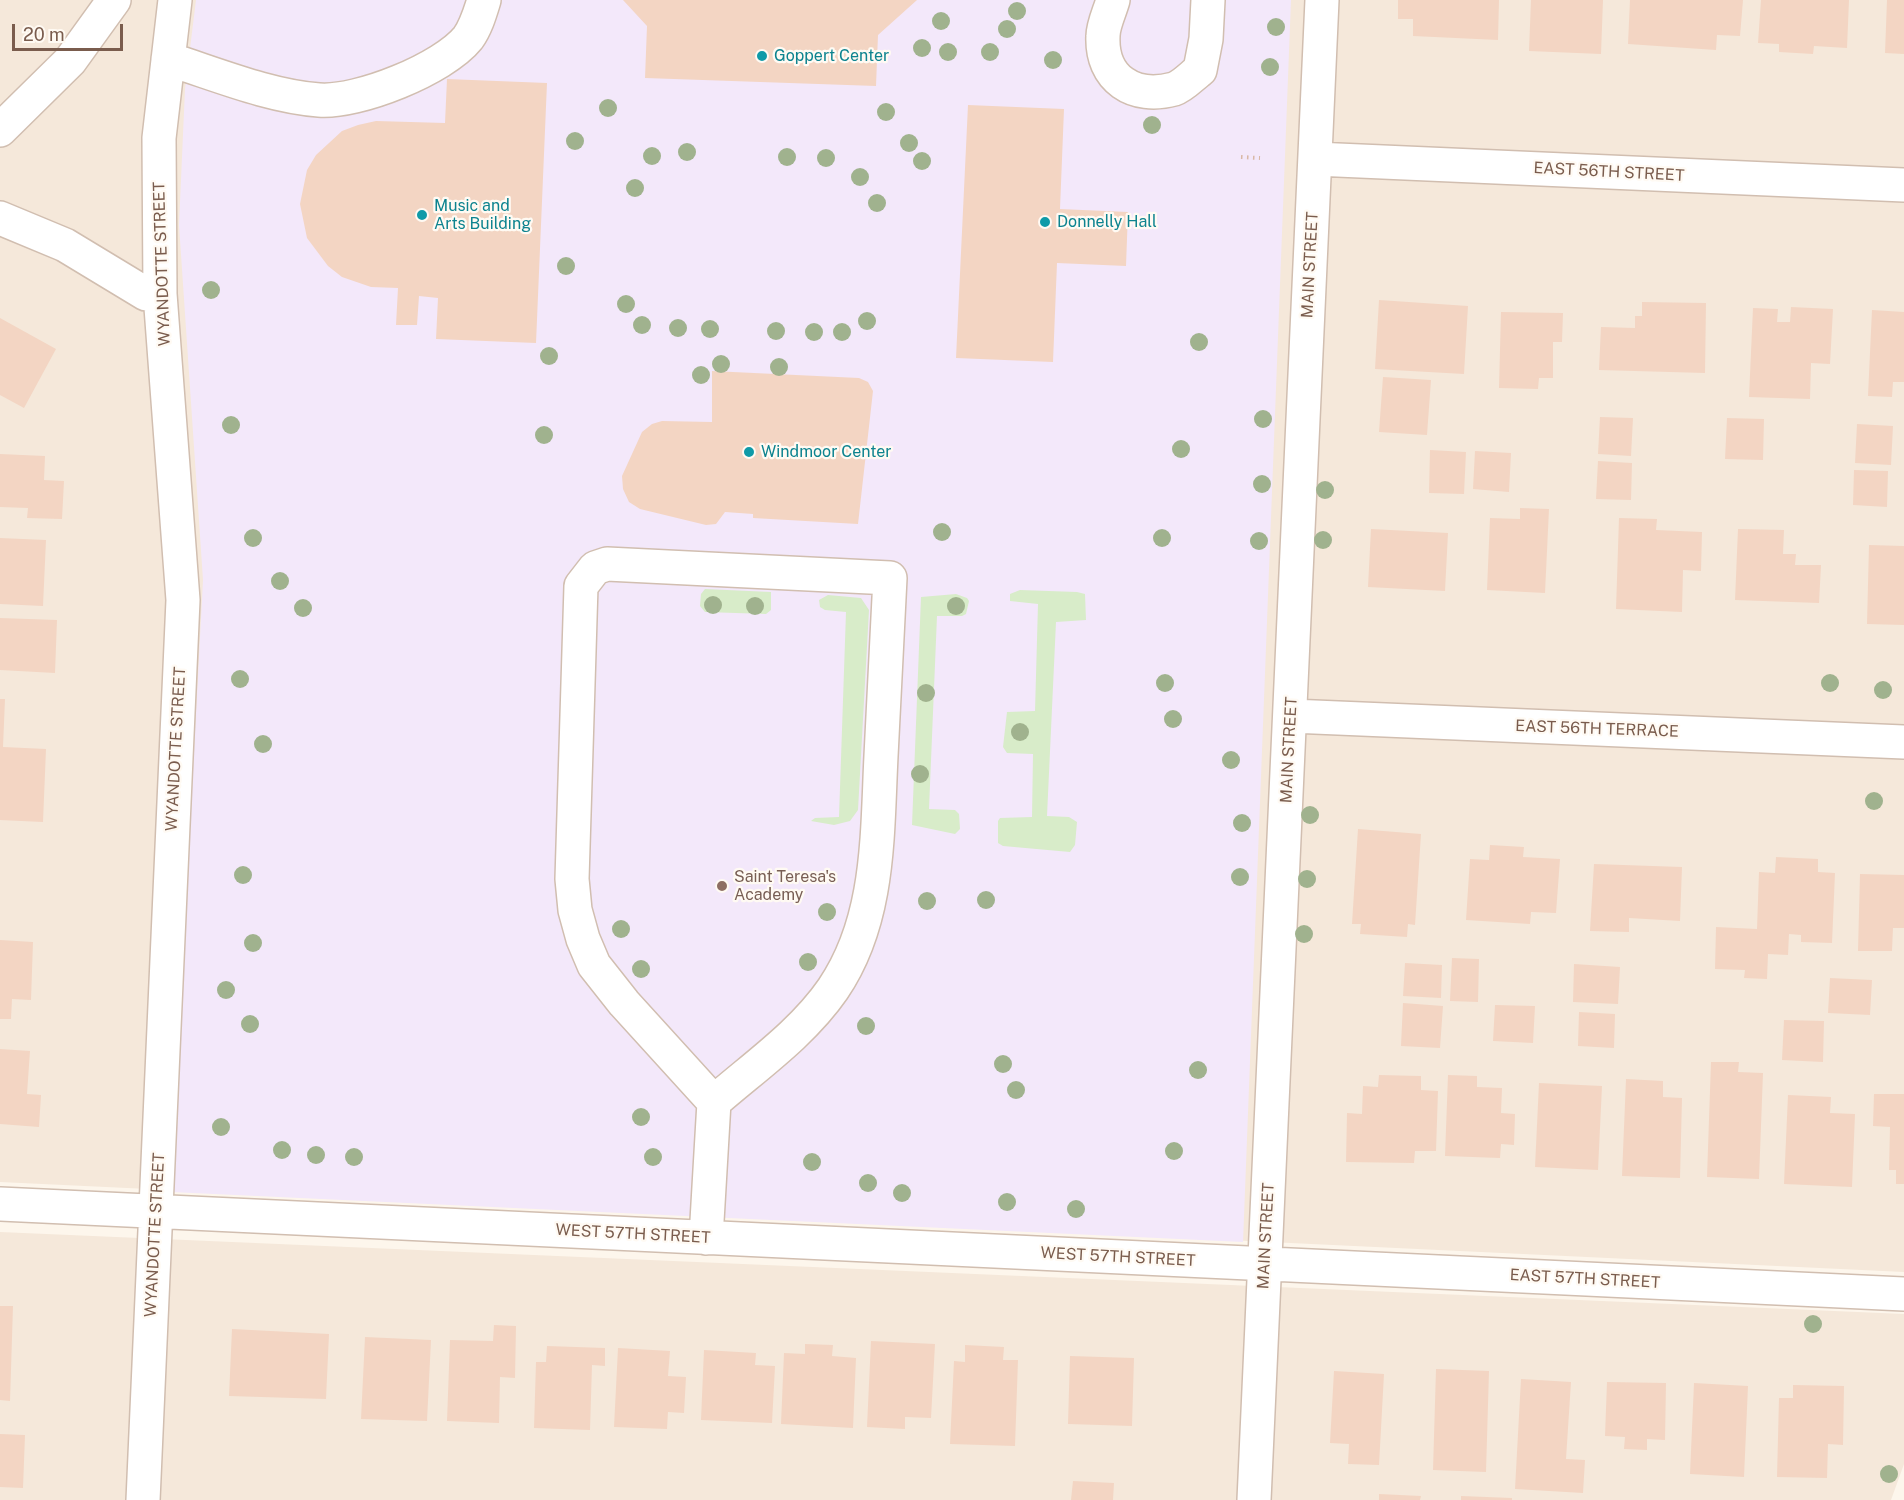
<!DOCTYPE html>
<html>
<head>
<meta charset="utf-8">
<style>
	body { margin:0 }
	#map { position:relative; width:1904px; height:1500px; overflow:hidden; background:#fdf6ec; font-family:"Public Sans",sans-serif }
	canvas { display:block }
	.scale { position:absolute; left:12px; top:24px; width:111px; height:27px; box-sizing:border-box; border:3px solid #7a5c4d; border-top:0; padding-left:8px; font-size:18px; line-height:21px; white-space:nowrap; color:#7a5c4d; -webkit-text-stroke:4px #fffaf3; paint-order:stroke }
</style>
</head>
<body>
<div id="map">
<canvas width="1904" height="1500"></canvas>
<div class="scale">20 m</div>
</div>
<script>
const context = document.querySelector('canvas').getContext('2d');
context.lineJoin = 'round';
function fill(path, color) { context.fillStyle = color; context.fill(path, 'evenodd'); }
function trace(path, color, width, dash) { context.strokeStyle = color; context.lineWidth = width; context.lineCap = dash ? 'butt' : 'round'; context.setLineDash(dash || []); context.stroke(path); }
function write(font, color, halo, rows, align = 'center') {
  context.font = font + ' "Public Sans",sans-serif'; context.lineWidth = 4.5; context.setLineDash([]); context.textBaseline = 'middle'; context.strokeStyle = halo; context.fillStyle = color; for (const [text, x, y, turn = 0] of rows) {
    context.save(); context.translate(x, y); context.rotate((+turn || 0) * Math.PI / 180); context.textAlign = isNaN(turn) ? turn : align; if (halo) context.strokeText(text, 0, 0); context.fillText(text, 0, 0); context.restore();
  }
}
const residential = new Path2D(`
	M0 0H1904V1272L0 1182Z
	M0 1232 1904 1314V1464L1891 1500H0Z`);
const education = new Path2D(`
	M196 0H1291L1243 1242 171 1192 203 580 179 225 185 89Z`);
const green = new Path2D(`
	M705 589 771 592V610L766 614 705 612 700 606 701 594Z
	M1020 590 1077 592 1085 594 1086 620 1056 622 1047 816 1069 817 1077 822 1075 845 1070 852 1003 846 998 843V821L1000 818 1032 817 1033 754 1007 753 1003 747 1007 712 1035 711 1038 604 1010 601V594Z
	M956 594 967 598 969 601 966 614 962 616H937L929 809 955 810 959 814 960 829 955 834 912 825 921 597Z
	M828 595 861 598 869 610 858 810 850 821 834 825 811 821 815 818 839 817 846 612 825 610 820 607 819 600Z`);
const building = new Path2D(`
	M623 0H917L878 35 876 86 645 78 647 26Z
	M1398 0H1499L1498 40 1413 36V19H1398Z
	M1531 0H1603L1601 54 1529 51Z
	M1630 0H1743L1740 36 1717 35 1716 50 1628 44Z
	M1761 0H1849L1847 48 1814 46 1813 54 1779 52V44L1758 43Z
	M1887 0H1904V54L1885 53Z
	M447 79 547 83 536 343 436 339 438 298 419 296 417 325H396L398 288 371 287 342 277 328 266 307 238 300 204 307 170 316 155 342 131 358 125 376 121 445 123Z
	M968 105 1064 109 1060 209 1128 212 1126 266 1057 263 1053 362 956 358Z
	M1379 300 1468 306 1464 374 1375 369Z
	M1642 302 1706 303 1705 373 1599 370 1601 327 1635 328V316H1642Z
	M1791 307 1833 309 1830 364 1811 363 1810 399 1749 397 1753 308 1778 309 1777 322H1790Z
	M1872 310 1904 312V382H1893L1892 397 1868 396Z
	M1501 312 1563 313 1562 342H1553V378H1539L1538 389 1499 388Z
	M0 318 56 349 24 408 0 395Z
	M712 371 859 378 868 382 873 391 858 524 753 518V514L725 512 716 524 706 525 640 509 629 502 623 489 622 476 642 432 652 424 662 421 712 422Z
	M1383 377 1431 380 1427 435 1379 432Z
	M1600 417 1633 418 1631 456 1598 454Z
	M1727 418 1764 419 1763 460 1725 459Z
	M1857 424 1893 426 1891 465 1855 463Z
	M1430 450 1466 452 1464 494 1429 493Z
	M1475 451 1511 453 1509 492 1473 489Z
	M0 454 45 456 44 480 64 481 62 519 27 518 28 508 0 507Z
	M1598 461 1632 463 1631 500 1596 499Z
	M1854 470 1888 471 1887 507 1853 505Z
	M1520 508 1549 509 1545 593 1487 590 1490 518 1520 519Z
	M1619 518 1657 519 1656 530 1702 532 1701 571 1683 570 1682 612 1616 609Z
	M1371 529 1448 533 1445 591 1368 587Z
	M1738 529 1784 530 1783 554H1796L1795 565H1821L1819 603 1735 600Z
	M0 538 46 540 43 606 0 604Z
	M1869 545 1904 546V625L1867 624Z
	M0 618 57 620 55 673 0 670Z
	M0 699H5L3 747 46 749 43 822 0 820Z
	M1358 829 1421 834 1415 925 1408 924 1407 937 1360 934 1361 924H1352Z
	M1490 845 1524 847 1523 857 1560 859 1556 913 1531 912 1530 924 1466 920 1470 859 1489 860Z
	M1776 857 1818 859V872L1835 873 1832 943 1801 942V935L1789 934 1788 955 1768 954 1767 979 1744 978 1745 970 1715 969 1716 927 1757 929 1759 872 1775 873Z
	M1594 864 1682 867 1680 921 1629 918V932L1590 931Z
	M1860 874 1904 875V928H1893L1892 951H1858Z
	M0 940 33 942 31 1000 12 999 11 1019H0Z
	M1452 958 1479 959 1478 1002 1450 1001Z
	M1405 963 1442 965 1441 998 1403 996Z
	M1574 964 1620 967 1618 1004 1573 1002Z
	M1830 978 1872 980 1870 1015 1828 1013Z
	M1403 1003 1443 1006 1440 1048 1401 1046Z
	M1495 1005 1535 1006 1533 1043 1493 1041Z
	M1579 1012 1615 1014 1614 1048 1578 1046Z
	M1784 1020 1824 1021 1823 1062 1782 1060Z
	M0 1049 30 1051 27 1094 41 1095 39 1127 0 1124Z
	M1711 1062H1739L1738 1072 1763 1073 1759 1179 1707 1177Z
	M1379 1075 1421 1076V1090L1438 1091 1436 1151H1415L1414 1163 1346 1162 1347 1113 1362 1114 1363 1086 1378 1087Z
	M1448 1075 1477 1076V1087L1502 1088 1501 1113 1515 1114 1514 1145 1501 1144 1500 1158 1445 1156Z
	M1626 1079 1663 1081V1097L1682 1098 1680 1178 1622 1176Z
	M1539 1083 1602 1086 1598 1170 1535 1167Z
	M1874 1094H1904V1184H1896V1170H1889L1890 1127 1873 1126Z
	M1788 1095 1831 1097 1830 1113 1855 1114 1852 1187 1784 1184Z
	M0 1306H13L10 1401 0 1400Z
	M494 1325 516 1326 515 1378 500 1377 499 1423 447 1421 450 1340 493 1341Z
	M232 1329 329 1334 326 1399 229 1396Z
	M365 1337 431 1340 427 1421 361 1419Z
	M871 1341 935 1344 931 1418 905 1417V1429L867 1427Z
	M805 1344 833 1345 832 1356 856 1358 853 1428 781 1424 784 1353 805 1354Z
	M965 1345 1004 1347 1003 1360H1018L1015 1446 950 1444 954 1361 965 1362Z
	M547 1346 605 1348V1366L592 1365 590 1430 534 1428 536 1362H546Z
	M618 1348 670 1351 668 1376 686 1377 684 1413 668 1412 667 1429 614 1427Z
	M704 1350 756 1353 755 1365 775 1366 772 1423 701 1420Z
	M1070 1356 1134 1358 1132 1426 1068 1424Z
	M1436 1369 1489 1371 1486 1472 1433 1470Z
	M1334 1371 1384 1374 1379 1465 1348 1464 1349 1444 1330 1443Z
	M1521 1379 1571 1382 1566 1459 1585 1460 1583 1493 1515 1489Z
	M1607 1382 1666 1383 1665 1440 1647 1439V1450L1624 1449 1625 1437 1605 1436Z
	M1694 1383 1748 1386 1744 1477 1690 1474Z
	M1793 1385 1844 1386 1843 1445 1828 1444 1827 1478 1777 1477 1779 1398H1793Z
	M0 1434 25 1435 23 1488 0 1487Z
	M1073 1481 1114 1483 1113 1500H1071Z
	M1379 1494 1421 1496 1420 1500H1379Z
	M1461 1496 1512 1498V1500H1461Z`);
const path = new Path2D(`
	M1241 157 1260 158`);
const minor = new Path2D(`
	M1113 0C1110 11 1103 25 1103 36 1101 79 1134 100 1174 89 1183 86 1193 75 1200 70L1206 39 1208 0
	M168 59C216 74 268 96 319 100 358 103 443 69 468 38 476 27 480 13 484 0
	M0 130 70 61 114 0
	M1315 159 1904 185
	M0 218 65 245 146 294H160
	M1291 716 1904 742
	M0 1204 1904 1294
	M706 1238 714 1102C754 1067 802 1034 833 989 880 920 877 836 881 756 884 697 887 638 890 578L607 564 595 568 581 586 572 879 575 910 583 939 594 965 624 1003 714 1102
	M143 1500 183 600 160 294 159 138 175 0
	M1254 1500 1322 0`);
const trees = [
	[1017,11],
	[941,21],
	[1276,27],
	[1007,29],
	[922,48],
	[948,52],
	[990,52],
	[1053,60],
	[1270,67],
	[608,108],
	[886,112],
	[1152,125],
	[575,141],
	[909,143],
	[687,152],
	[652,156],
	[787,157],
	[826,158],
	[922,161],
	[860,177],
	[635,188],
	[877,203],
	[566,266],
	[211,290],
	[626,304],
	[867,321],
	[642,325],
	[678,328],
	[710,329],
	[776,331],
	[814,332],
	[842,332],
	[1199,342],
	[549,356],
	[721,364],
	[779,367],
	[701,375],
	[1263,419],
	[231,425],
	[544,435],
	[1181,449],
	[1262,484],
	[1325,490],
	[942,532],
	[253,538],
	[1162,538],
	[1323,540],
	[1259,541],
	[280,581],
	[713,605],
	[755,606],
	[956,606],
	[303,608],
	[240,679],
	[1165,683],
	[1830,683],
	[1883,690],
	[926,693],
	[1173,719],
	[1020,732],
	[263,744],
	[1231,760],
	[920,774],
	[1874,801],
	[1310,815],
	[1242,823],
	[243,875],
	[1240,877],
	[1307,879],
	[986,900],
	[927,901],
	[827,912],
	[621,929],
	[1304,934],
	[253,943],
	[808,962],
	[641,969],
	[226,990],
	[250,1024],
	[866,1026],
	[1003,1064],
	[1198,1070],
	[1016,1090],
	[641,1117],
	[221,1127],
	[282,1150],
	[1174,1151],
	[316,1155],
	[354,1157],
	[653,1157],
	[812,1162],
	[868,1183],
	[902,1193],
	[1007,1202],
	[1076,1209],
	[1813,1324],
	[1889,1474]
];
const markers = [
	[762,56,6,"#0f9aa8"],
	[422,215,6,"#0f9aa8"],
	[1045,222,6,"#0f9aa8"],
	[749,452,6,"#0f9aa8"],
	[722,886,6,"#8d6e63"]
];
const cultureNames = [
	["Goppert Center",774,56],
	["Music and",434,206],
	["Arts Building",434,224],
	["Donnelly Hall",1057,222],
	["Windmoor Center",761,452]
];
const streetNames = [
	["EAST 56TH STREET",1609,172,3],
	["WYANDOTTE STREET",162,264,-92],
	["MAIN STREET",1310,265,-87],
	["EAST 56TH TERRACE",1597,729,2],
	["WYANDOTTE STREET",176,749,-87],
	["MAIN STREET",1289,750,-87],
	["WEST 57TH STREET",633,1234,3],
	["WYANDOTTE STREET",155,1235,-87],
	["MAIN STREET",1266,1236,-87],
	["WEST 57TH STREET",1118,1257,3],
	["EAST 57TH STREET",1585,1279,3]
];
const educationNames = [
	["Saint Teresa's",734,877],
	["Academy",734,895]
];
fill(residential, '#f5e8da');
fill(education, '#f3e8fa');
fill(green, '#d8ecc9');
fill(building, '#f3d5c3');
trace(minor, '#d1beb0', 36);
trace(path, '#d9b8a5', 4, [1.5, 4.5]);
trace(minor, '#fff', 33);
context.fillStyle = '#a0b28e';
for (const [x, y] of trees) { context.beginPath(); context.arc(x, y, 9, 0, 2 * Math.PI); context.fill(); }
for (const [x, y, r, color] of markers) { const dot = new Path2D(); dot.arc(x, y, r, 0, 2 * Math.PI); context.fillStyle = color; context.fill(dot); trace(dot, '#fffaf3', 2); }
write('16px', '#0d838f', '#fffaf3', cultureNames, 'left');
write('16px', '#7a5c4d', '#fffaf3', streetNames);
write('16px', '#785e54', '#fffaf3', educationNames, 'left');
</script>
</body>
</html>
